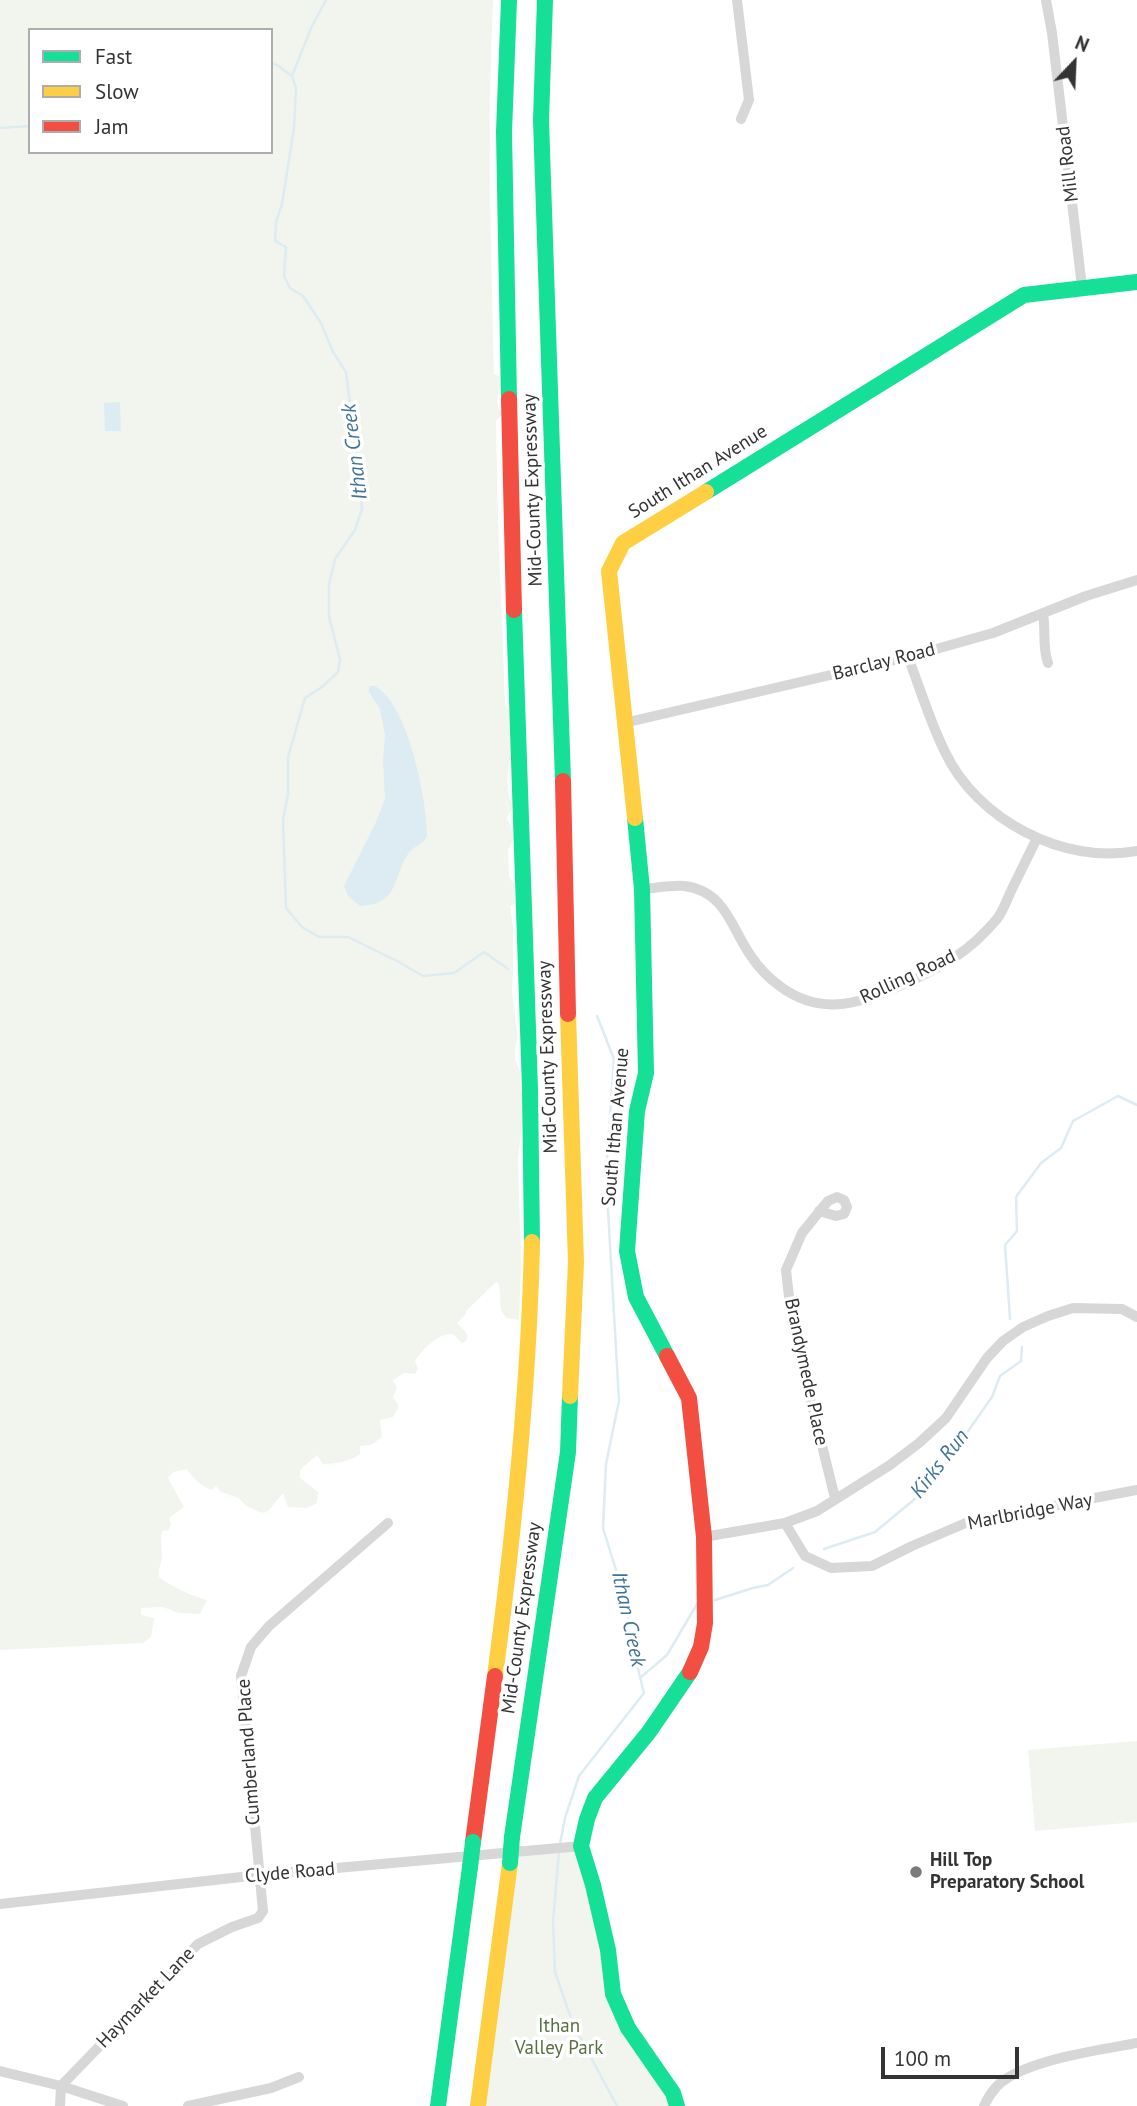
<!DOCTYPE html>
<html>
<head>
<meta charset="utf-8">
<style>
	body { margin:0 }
	#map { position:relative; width:1137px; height:2106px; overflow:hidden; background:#fff; font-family:"PT Sans",sans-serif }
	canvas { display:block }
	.legend { position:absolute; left:28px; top:28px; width:245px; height:126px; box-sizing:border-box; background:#fff; border:2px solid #adadad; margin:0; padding:9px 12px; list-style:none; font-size:21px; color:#333 }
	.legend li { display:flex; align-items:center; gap:14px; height:35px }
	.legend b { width:35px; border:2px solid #adadad }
	.north { position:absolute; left:1039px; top:28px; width:70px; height:70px; -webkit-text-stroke:5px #fff; paint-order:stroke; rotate:23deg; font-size:19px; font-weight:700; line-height:28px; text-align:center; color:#333 }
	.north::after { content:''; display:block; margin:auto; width:24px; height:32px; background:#333; clip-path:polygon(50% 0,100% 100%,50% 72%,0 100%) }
	.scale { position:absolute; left:881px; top:2047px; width:138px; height:32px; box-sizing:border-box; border:4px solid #333; border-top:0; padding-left:9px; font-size:21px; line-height:24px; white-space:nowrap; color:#333; -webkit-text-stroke:5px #fff; paint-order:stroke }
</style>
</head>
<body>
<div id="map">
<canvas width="1137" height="2106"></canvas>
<ul class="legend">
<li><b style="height:9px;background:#16e098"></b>Fast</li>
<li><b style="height:9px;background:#ffcf43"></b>Slow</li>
<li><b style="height:9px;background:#f24e42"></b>Jam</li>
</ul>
<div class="north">N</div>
<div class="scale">100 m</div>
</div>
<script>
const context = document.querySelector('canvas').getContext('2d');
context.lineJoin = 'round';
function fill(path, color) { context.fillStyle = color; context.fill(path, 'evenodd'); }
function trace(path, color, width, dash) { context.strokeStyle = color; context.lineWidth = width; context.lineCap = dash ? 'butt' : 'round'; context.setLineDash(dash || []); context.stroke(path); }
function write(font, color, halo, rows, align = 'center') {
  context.font = font + ' "PT Sans",sans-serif'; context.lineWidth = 7; context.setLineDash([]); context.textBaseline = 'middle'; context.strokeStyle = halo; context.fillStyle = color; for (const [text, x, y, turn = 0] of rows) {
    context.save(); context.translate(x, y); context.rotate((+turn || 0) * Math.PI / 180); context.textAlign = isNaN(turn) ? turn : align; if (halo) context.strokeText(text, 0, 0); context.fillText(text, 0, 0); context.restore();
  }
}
const green = new Path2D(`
	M0 0H493C487 125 491 249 494 374L501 377C501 394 492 398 502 414L496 421 498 517 505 704C508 710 513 717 514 724 515 754 500 777 513 806L507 818 515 837 508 850 509 877 514 884 516 903 510 906 513 926V971L512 991 518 1037 515 1050V1060L520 1072V1085L524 1102 518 1160 521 1269 519 1320 506 1318 501 1310 499 1284 496 1282 466 1311V1314L457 1323C462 1329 469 1332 467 1340L462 1343 453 1334C438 1333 423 1349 415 1361L418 1369 415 1374 404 1373 393 1380 397 1388 393 1397 399 1406 393 1417 380 1420 382 1437 371 1445 360 1446V1454C351 1461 335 1464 323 1464L317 1455 300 1470V1478L318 1492 317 1503 307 1508 288 1507 283 1493 268 1511 262 1513 246 1506 239 1498 221 1492 216 1486 212 1490C200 1485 194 1479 187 1469L173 1472 168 1478 184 1507 169 1518 171 1524 169 1530 162 1531C160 1540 162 1548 162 1557 161 1565 158 1569 159 1577 174 1588 189 1595 207 1600L200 1614 178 1613 163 1607 141 1608V1615L154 1618 151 1637 143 1643 0 1650ZM30 30H271V152H30Z
	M1137 1741V1822L1035 1831 1028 1750Z
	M511 1846H581L613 1994 677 2106H483Z`);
const water = new Path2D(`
	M120 402 121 431H105L104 403Z
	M369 686H375C408 704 427 799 427 836 423 845 413 846 408 854 391 880 400 904 360 906L348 896 344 886 376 822 385 799 383 760 385 735 380 709 369 692Z`);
const stream = new Path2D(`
	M326 0 311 28 292 76 296 88 294 128 282 204 276 222 275 241 286 247 284 276 290 288 303 296 321 323 333 352 346 372 360 477 362 509 355 530 335 559 329 584V617L340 659 338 672 322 687 305 698 288 757V794L283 820 286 908 302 927 319 937H348L399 962 423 976 454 973 484 952 508 969
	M271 63 277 65 292 76
	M0 128 30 126
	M1010 1319 1005 1245 1017 1231 1016 1197 1041 1163 1061 1148 1073 1121 1118 1096 1137 1105
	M824 1549 875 1532 916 1498 945 1464 992 1397 1000 1376 1021 1361 1022 1347
	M715 1600 753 1588 768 1585 793 1568
	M640 1678 667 1655 697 1604
	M560 1844 565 1818 579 1776 644 1693 628 1628 629 1602 616 1570 603 1528 606 1464 619 1401 606 1175 614 1059 597 1016
	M559 1851 553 1921 555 1972 573 2024 617 2106`);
const street = new Path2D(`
	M737 0 749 100 741 119
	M1046 0 1052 33 1082 287
	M1043 613C1046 630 1042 647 1048 663
	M908 657C920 688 930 722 945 752 977 820 1064 865 1137 851
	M624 723 908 657 993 633 1086 596 1137 580
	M642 889C655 888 671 885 684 886 726 891 731 928 751 956 758 967 770 979 781 987 824 1018 863 1002 906 983 945 965 968 953 997 919 1003 911 1007 900 1011 891 1020 873 1028 856 1037 838
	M819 1211 836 1216 844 1214 847 1207 844 1200 837 1197 828 1201 802 1233 786 1270 792 1324 835 1498
	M785 1523 805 1556 831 1568 872 1566 912 1546 968 1522 1137 1490
	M704 1537 785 1523 817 1511 890 1465 919 1443 946 1418 987 1358 1003 1341 1023 1327 1048 1316 1073 1308 1122 1309 1137 1317
	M0 1904 259 1875 581 1846
	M0 2071 61 2086 123 2106
	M60 2106 61 2086 198 1944 232 1927 258 1918 263 1911 241 1676 251 1647 269 1626 388 1523
	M188 2106 271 2088 299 2077
	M984 2106C989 2095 998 2083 1009 2077 1042 2058 1099 2050 1137 2043`);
const fast = new Path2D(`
	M545 0 541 120 563 781
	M509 399 504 132 509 0
	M706 492 1024 295 1137 282
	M514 610 530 1089 532 1242
	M635 818 642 889 646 1073 637 1111 627 1251 636 1297 667 1356
	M512 1837 568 1452 570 1396
	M438 2106 470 1867
	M677 2106 673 2093 628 2028 613 1994 608 1950 593 1885 581 1846 587 1819 595 1798 649 1732 690 1672`);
const slow = new Path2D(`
	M635 818 609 571 623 543 706 492
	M568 1014 576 1262 570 1396
	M495 1676C514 1532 529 1388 532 1242
	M478 2106 510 1863`);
const jam = new Path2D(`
	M509 399 514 610
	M563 781 568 1014
	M667 1356 689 1398 704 1537 705 1623 701 1647 690 1672
	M473 1842 495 1676`);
const fastBridge = new Path2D(`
	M510 1863 512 1837
	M470 1867 473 1842`);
const markers = [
	[916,1872,7,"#7a7a7a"]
];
const streetNames = [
	["Mill Road",1068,164,-97],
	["South Ithan Avenue",698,472,-32],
	["Mid-County Expressway",533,490,-92],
	["Barclay Road",884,662,-14],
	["Rolling Road",908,977,-25],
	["Mid-County Expressway",548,1057,-92],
	["South Ithan Avenue",616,1127,-85],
	["Brandymede Place",806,1372,78],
	["Marlbridge Way",1030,1512,-11],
	["Mid-County Expressway",522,1618,-82],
	["Cumberland Place",249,1752,-94],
	["Clyde Road",290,1873,-5],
	["Haymarket Lane",146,1998,-46]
];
const poiNames = [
	["Hill Top",930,1861],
	["Preparatory School",930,1883]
];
const parkNames = [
	["Ithan",559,2027],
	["Valley Park",559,2049]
];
const waterNames = [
	["Ithan Creek",355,452,-97],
	["Kirks Run",940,1464,-52],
	["Ithan Creek",628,1619,78]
];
fill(green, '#f1f5ed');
fill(water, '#ddebf3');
trace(stream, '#ddebf3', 2.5);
trace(street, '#d7d7d7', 10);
trace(fast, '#16e098', 16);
trace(slow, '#ffcf43', 16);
trace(jam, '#f24e42', 16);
trace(fastBridge, '#16e098', 16);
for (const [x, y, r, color] of markers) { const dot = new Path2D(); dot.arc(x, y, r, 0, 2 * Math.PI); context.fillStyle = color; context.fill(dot); trace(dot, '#fff', 2.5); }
write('19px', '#333', '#fff', streetNames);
write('bold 19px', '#333', '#fff', poiNames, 'left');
write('19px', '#56703f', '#fff', parkNames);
write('italic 21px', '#3f7597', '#fff', waterNames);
</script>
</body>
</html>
